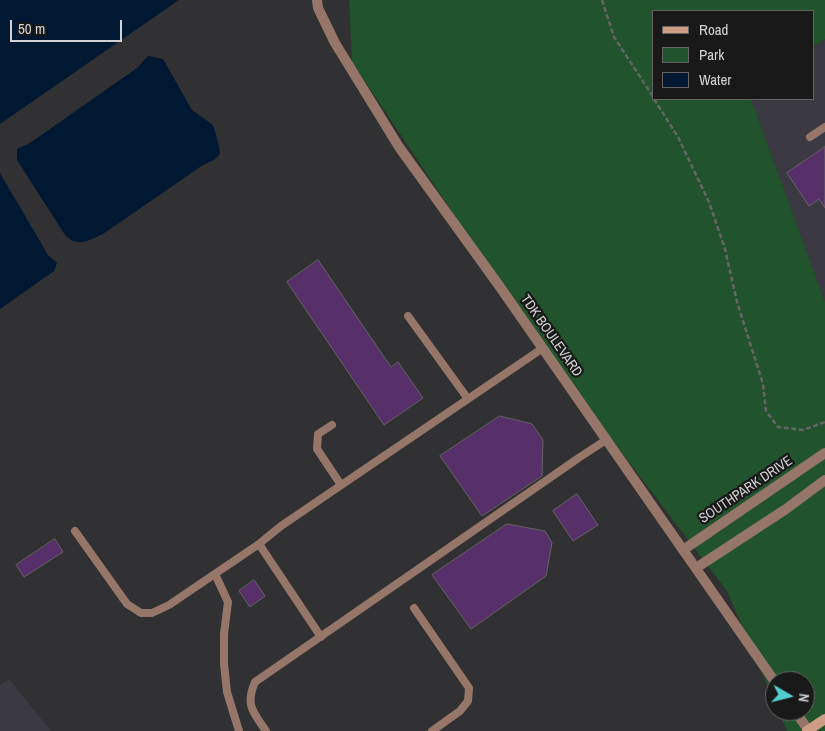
<!DOCTYPE html>
<html>
<head>
<meta charset="utf-8">
<style>
	body { margin:0 }
	#map { position:relative; width:825px; height:731px; overflow:hidden; background:#313133; font-family:"Archivo Narrow",sans-serif }
	canvas { display:block }
	.legend { position:absolute; left:652px; top:10px; width:162px; height:90px; box-sizing:border-box; background:#19191a; border:1px solid #636364; margin:0; padding:6px 9px; list-style:none; font-size:15px; color:#d2d2d4 }
	.legend li { display:flex; align-items:center; gap:10px; height:25px }
	.legend b { width:25px; border:1px solid #636364 }
	.north { position:absolute; left:765px; top:671px; width:50px; height:50px; box-sizing:border-box; background:#19191a; border:1px solid #636364; border-radius:50%; rotate:98deg; font-size:14px; font-weight:700; line-height:20px; text-align:center; color:#d2d2d4 }
	.north::after { content:''; display:block; margin:auto; width:18px; height:22px; background:#52cdcd; clip-path:polygon(50% 0,100% 100%,50% 72%,0 100%) }
	.scale { position:absolute; left:10px; top:20px; width:112px; height:22px; box-sizing:border-box; border:2px solid #d2d2d4; border-top:0; padding-left:6px; font-size:15px; line-height:18px; white-space:nowrap; color:#d2d2d4; -webkit-text-stroke:4px #19191a; paint-order:stroke }
</style>
</head>
<body>
<div id="map">
<canvas width="825" height="731"></canvas>
<ul class="legend">
<li><b style="height:6px;background:#cf9c85"></b>Road</li>
<li><b style="height:14px;background:#21532d"></b>Park</li>
<li><b style="height:14px;background:#001832"></b>Water</li>
</ul>
<div class="north">N</div>
<div class="scale">50 m</div>
</div>
<script>
const context = document.querySelector('canvas').getContext('2d');
context.lineJoin = 'round';
function fill(path, color) { context.fillStyle = color; context.fill(path, 'evenodd'); }
function trace(path, color, width, dash) { context.strokeStyle = color; context.lineWidth = width; context.lineCap = dash ? 'butt' : 'round'; context.setLineDash(dash || []); context.stroke(path); }
function write(font, color, halo, rows, align = 'center') {
  context.font = font + ' "Archivo Narrow",sans-serif'; context.lineWidth = 4.5; context.setLineDash([]); context.textBaseline = 'middle'; context.strokeStyle = halo; context.fillStyle = color; for (const [text, x, y, turn = 0] of rows) {
    context.save(); context.translate(x, y); context.rotate((+turn || 0) * Math.PI / 180); context.textAlign = isNaN(turn) ? turn : align; if (halo) context.strokeText(text, 0, 0); context.fillText(text, 0, 0); context.restore();
  }
}
const built = new Path2D(`
	M825 39V302L751 99H814V46Z
	M9 679 51 731H0V685Z`);
const green = new Path2D(`
	M349 0H825V39L814 46V11H654V99H751L825 302V731H787L778 711H805V681H775V703L727 591 550 358 352 62Z`);
const water = new Path2D(`
	M0 0H179L0 124Z
	M148 56 163 59 192 110 213 125 219 146 220 154 214 160 203 165 103 234C88 241 75 249 63 232L17 160V149L30 143 137 68Z
	M0 173 48 255 57 263 54 271 0 309Z`);
const building = new Path2D(`
	M825 147V208L819 199 809 206 787 173Z
	M318 260 391 367 398 362 423 398 384 425 287 282Z
	M500 416 532 424 543 440 542 476 482 516 440 456Z
	M577 494 598 525 573 541 553 511Z
	M507 524 545 531 552 543 546 576 471 629 432 575Z
	M55 539 63 552 24 577 16 565Z
	M254 580 265 596 250 607 239 591Z`);
const path = new Path2D(`
	M602 0 614 37 654 98
	M654 99 678 137 709 202 725 249 737 302 763 384 766 411 778 427 803 430 825 422`);
const lane = new Path2D(`
	M810 137 825 127
	M408 316 468 399
	M332 425 318 434 317 449 341 485
	M75 531 127 604 141 613H152L169 605 259 544
	M215 574 228 602 224 634V664L227 692 239 731
	M414 608 469 688 468 701 460 711 432 731
	M321 637 259 544 281 526 543 348
	M266 731C253 712 245 705 255 682L580 457 606 440`);
const street = new Path2D(`
	M317 0 318 8 335 43 399 147 500 287 775 682
	M683 550 825 453
	M696 568 786 509 825 480
	M795 711 809 731`);
const secondary = new Path2D(`
	M807 731 825 719`);
const streetNames = [
	["TDK BOULEVARD",551,336,55],
	["SOUTHPARK DRIVE",746,490,-34]
];
fill(built, '#3b3941');
fill(green, '#21532d');
fill(water, '#001832');
fill(building, '#583069');
trace(building, '#646264', 1);
trace(path, '#656567', 2.5, [5, 2.5]);
trace(lane, '#967668', 8);
trace(street, '#967668', 10);
trace(secondary, '#cf9c85', 10);
write('14px', '#d2d2d4', '#19191a', streetNames);
</script>
</body>
</html>
